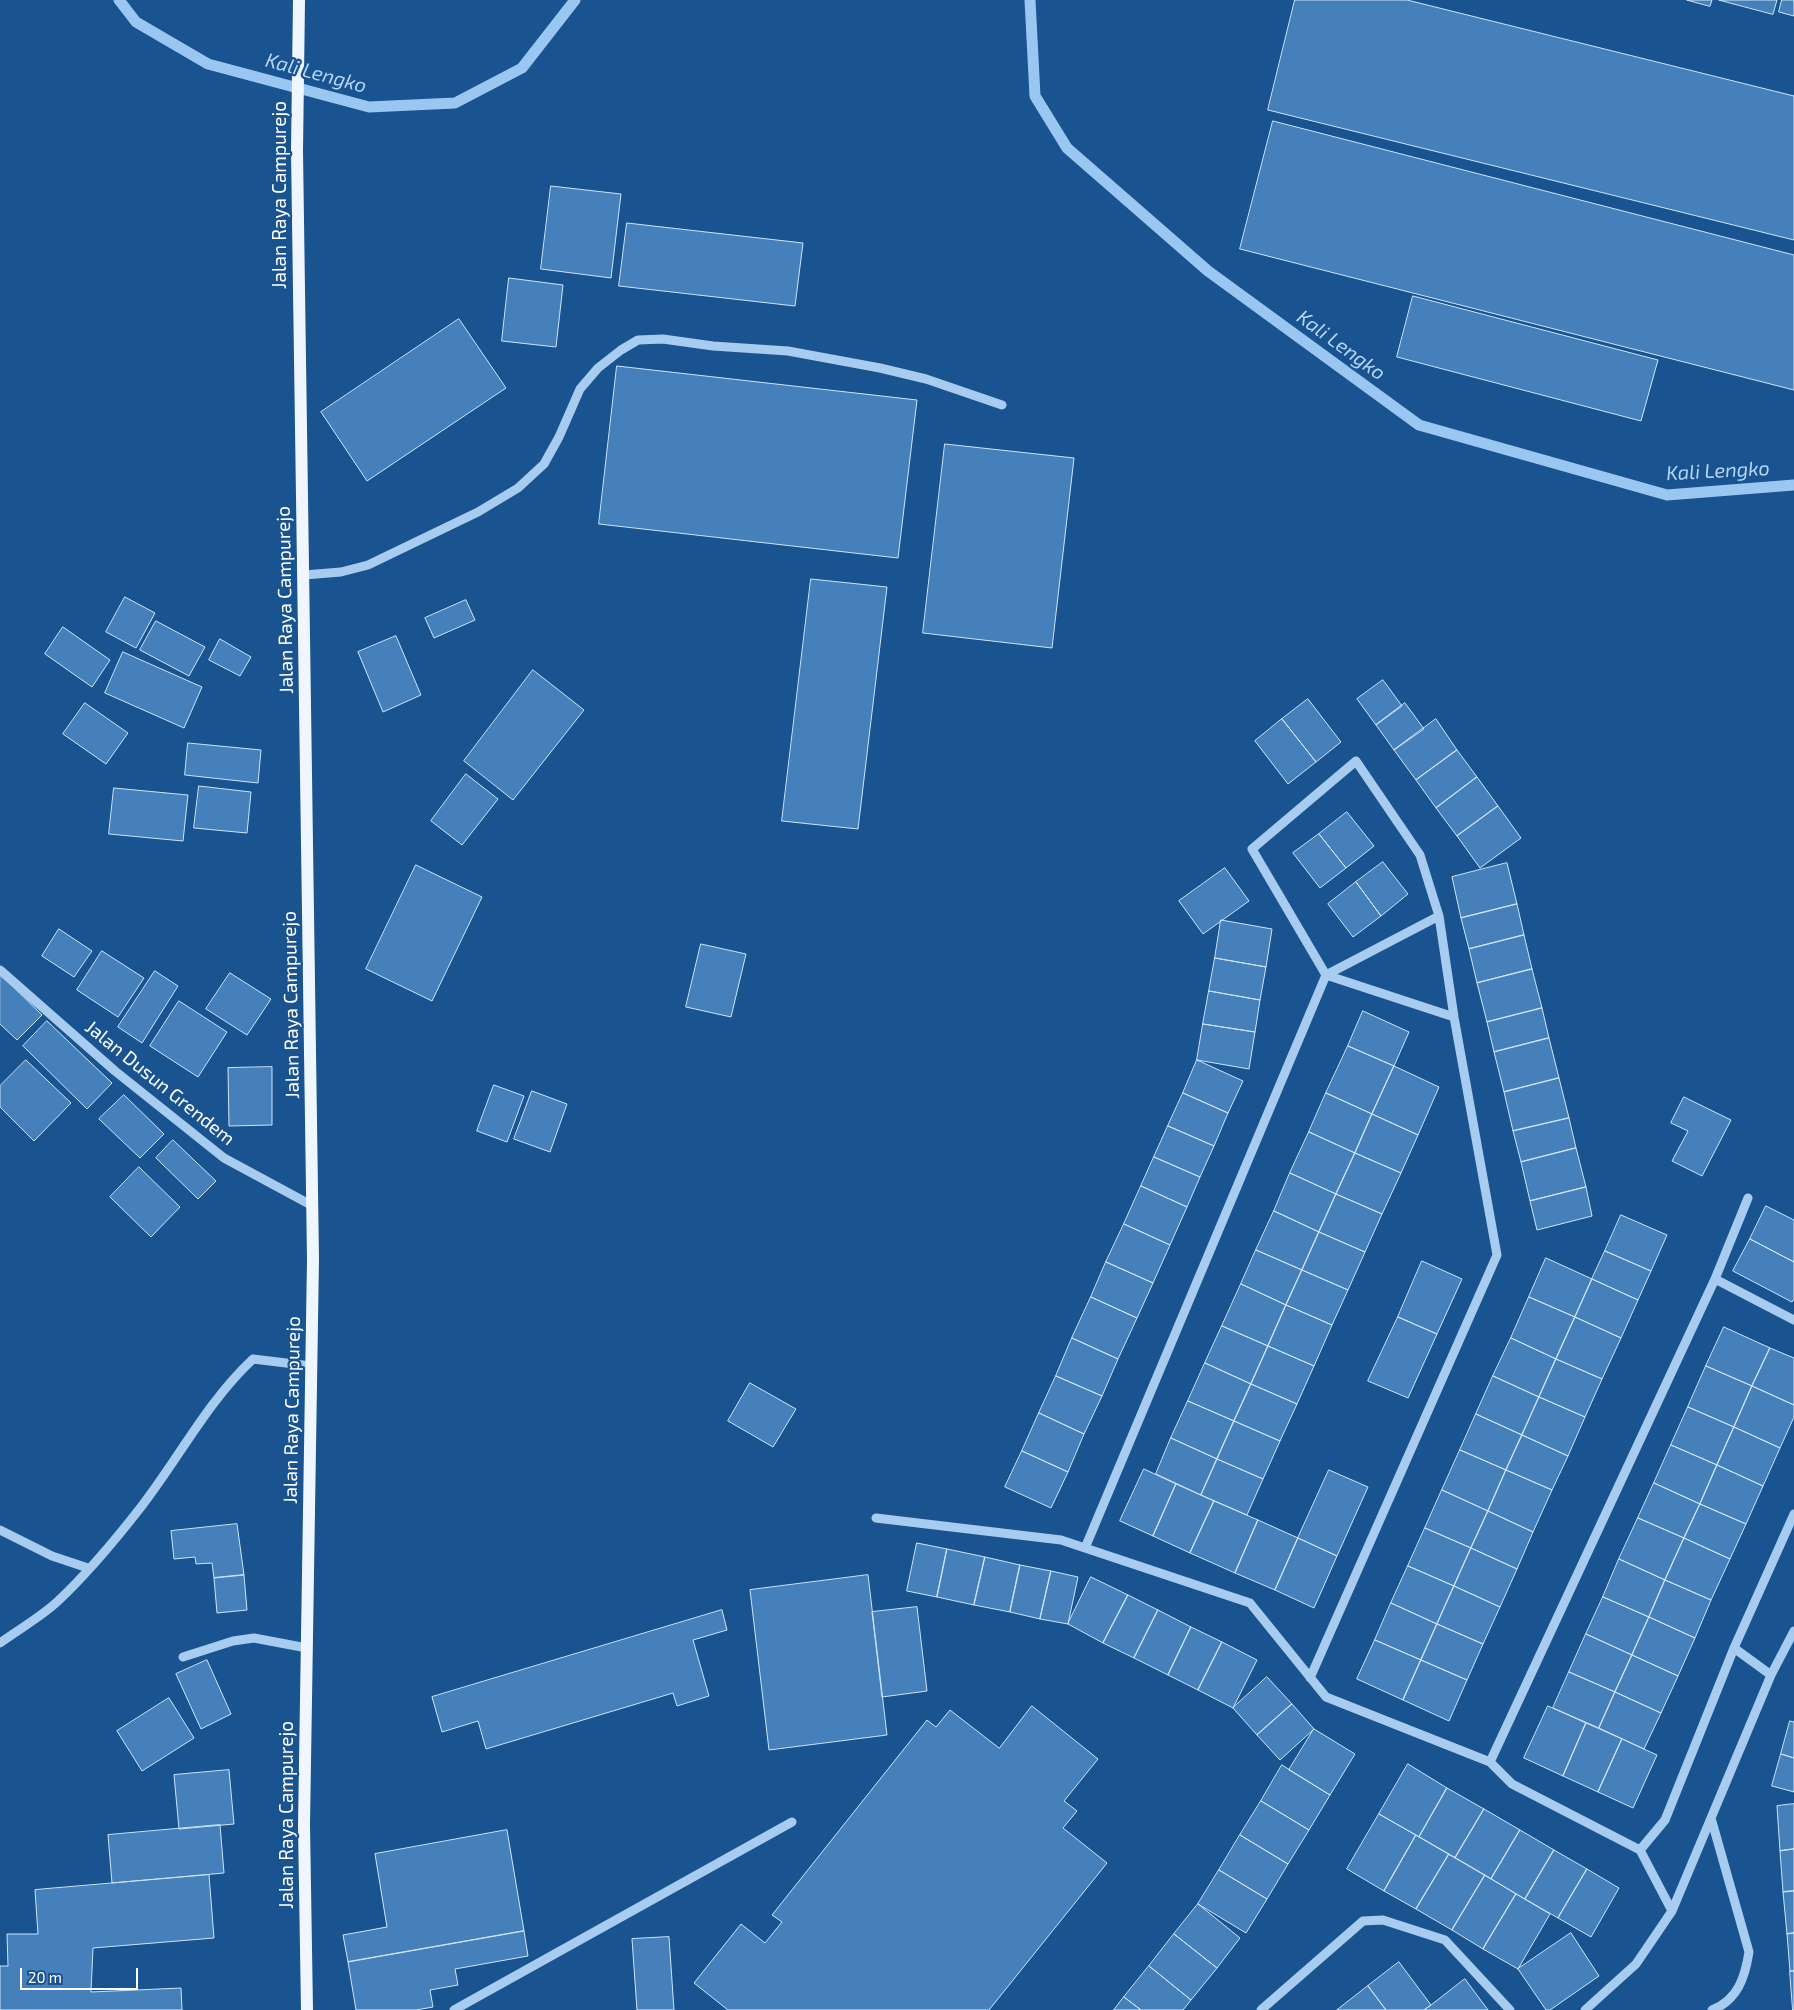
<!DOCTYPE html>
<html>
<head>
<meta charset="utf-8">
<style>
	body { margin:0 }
	#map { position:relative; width:1794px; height:2010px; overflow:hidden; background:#195390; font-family:"Exo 2",sans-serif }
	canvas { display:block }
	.scale { position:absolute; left:20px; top:1968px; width:118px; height:22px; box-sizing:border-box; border:2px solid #fff; border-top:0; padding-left:6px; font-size:15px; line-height:18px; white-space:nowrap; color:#fff; -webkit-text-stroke:4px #195390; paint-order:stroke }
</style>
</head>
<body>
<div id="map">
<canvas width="1794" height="2010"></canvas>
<div class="scale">20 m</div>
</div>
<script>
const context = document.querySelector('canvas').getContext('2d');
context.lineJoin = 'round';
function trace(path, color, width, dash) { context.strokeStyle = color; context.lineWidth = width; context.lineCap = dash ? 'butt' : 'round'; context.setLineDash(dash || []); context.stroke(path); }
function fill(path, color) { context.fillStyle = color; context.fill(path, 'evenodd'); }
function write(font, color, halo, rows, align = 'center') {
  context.font = font + ' "Exo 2",sans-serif'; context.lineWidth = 4.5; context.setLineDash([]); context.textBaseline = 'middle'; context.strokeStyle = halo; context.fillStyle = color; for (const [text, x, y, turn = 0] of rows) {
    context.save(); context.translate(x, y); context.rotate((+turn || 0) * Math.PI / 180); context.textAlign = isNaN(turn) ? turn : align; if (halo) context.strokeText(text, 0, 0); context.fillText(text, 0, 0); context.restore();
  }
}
const stream = new Path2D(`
	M119 0 136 22 208 64 369 107 455 103 522 68 575 0
	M1030 0 1035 96 1067 148 1208 271 1419 425 1667 495 1794 485`);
const building = new Path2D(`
	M1295 0H1407L1794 96V240L1268 110Z
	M1687 0H1712L1710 6Z
	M1719 0H1777L1773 14Z
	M1782 0H1794V16L1779 12Z
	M1273 121 1794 255V390L1240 249Z
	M551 186 621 194 611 278 541 269Z
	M627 223 803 243 795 306 619 286Z
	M509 278 563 285 556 347 502 341Z
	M1413 296 1658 360 1641 421 1397 357Z
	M459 319 506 388 367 481 321 412Z
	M617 366 917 400 898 558 599 524Z
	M945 444 1074 458 1052 648 923 633Z
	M811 579 887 587 858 829 782 821Z
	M125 597 155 613 136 648 106 632Z
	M466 600 475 620 434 638 425 618Z
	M156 621 205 647 189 676 140 650Z
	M63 627 110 660 92 687 45 654Z
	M396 636 421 695 383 712 358 652Z
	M220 639 251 657 240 676 209 660Z
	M123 652 202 687 184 728 105 693Z
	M533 670 584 710 513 800 464 761Z
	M1383 680 1402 706 1376 725 1357 699Z
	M1308 699 1341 742 1316 762 1282 719Z
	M85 703 128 733 106 764 63 734Z
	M1405 703 1424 729 1394 750 1376 725Z
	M1282 719 1316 762 1288 784 1255 741Z
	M1436 719 1457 750 1416 780 1394 750Z
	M188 743 261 750 258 783 185 775Z
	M1457 750 1477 777 1436 808 1416 780Z
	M466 774 498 799 462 845 431 821Z
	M1477 777 1498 806 1457 836 1436 808Z
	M199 786 251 792 247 833 194 828Z
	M114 788 188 795 183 841 109 834Z
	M1498 806 1521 838 1480 868 1457 836Z
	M1347 812 1374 846 1346 868 1319 834Z
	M1319 834 1346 868 1320 888 1293 853Z
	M1383 862 1408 894 1381 916 1356 882Z
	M1507 863 1517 904 1461 918 1452 877Z
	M416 865 482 897 432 1001 366 969Z
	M1225 868 1249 901 1203 934 1179 901Z
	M1356 882 1381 916 1353 937 1328 904Z
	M1517 904 1524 935 1469 949 1461 918Z
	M1221 920 1272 929 1266 967 1215 958Z
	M59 929 92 951 74 977 42 956Z
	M1524 935 1532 969 1477 983 1469 949Z
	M701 944 746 954 731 1017 686 1007Z
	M102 951 144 978 118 1017 77 990Z
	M1215 958 1266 967 1260 1000 1209 991Z
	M1532 969 1542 1008 1487 1022 1477 983Z
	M155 971 178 986 142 1043 118 1027Z
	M230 973 271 999 247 1035 206 1009Z
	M0 974 42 1015 17 1040 0 1024Z
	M1209 991 1260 1000 1255 1032 1203 1024Z
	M179 1001 227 1032 198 1077 150 1046Z
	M1542 1008 1549 1038 1494 1052 1487 1022Z
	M1363 1011 1409 1032 1394 1066 1348 1046Z
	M47 1021 112 1083 87 1109 23 1046Z
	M1203 1024 1255 1032 1249 1069 1197 1060Z
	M1549 1038 1559 1078 1504 1092 1494 1052Z
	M1348 1046 1394 1066 1372 1114 1326 1093Z
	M26 1060 71 1103 34 1141 0 1107V1086Z
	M1197 1060 1243 1081 1228 1113 1183 1093Z
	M1394 1066 1439 1087 1418 1135 1372 1114Z
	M272 1067V1125L229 1126 228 1068Z
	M1559 1078 1569 1118 1513 1131 1504 1092Z
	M494 1085 524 1096 507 1142 477 1131Z
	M532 1091 567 1104 550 1152 514 1139Z
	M1183 1093 1228 1113 1214 1146 1168 1126Z
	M1326 1093 1372 1114 1355 1153 1309 1132Z
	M124 1095 164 1134 140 1158 99 1119Z
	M1684 1097 1731 1120 1702 1176 1672 1161 1688 1131 1671 1123Z
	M1372 1114 1418 1135 1401 1173 1355 1153Z
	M1569 1118 1576 1148 1521 1162 1513 1131Z
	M1168 1126 1214 1146 1200 1177 1154 1157Z
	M1309 1132 1355 1153 1336 1194 1290 1173Z
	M173 1140 216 1181 198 1199 156 1158Z
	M1576 1148 1586 1187 1530 1201 1521 1162Z
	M1355 1153 1401 1173 1382 1214 1336 1194Z
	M1154 1157 1200 1177 1187 1207 1141 1186Z
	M139 1167 180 1207 151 1237 110 1197Z
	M1290 1173 1336 1194 1319 1232 1274 1211Z
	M1141 1186 1187 1207 1170 1245 1124 1224Z
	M1586 1187 1592 1216 1537 1230 1530 1201Z
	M1336 1194 1382 1214 1365 1252 1319 1232Z
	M1766 1206 1794 1220V1262L1750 1239Z
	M1274 1211 1319 1232 1302 1270 1256 1250Z
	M1621 1215 1667 1235 1651 1271 1605 1251Z
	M1124 1224 1170 1245 1153 1283 1106 1262Z
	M1319 1232 1365 1252 1348 1290 1302 1270Z
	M1750 1239 1794 1262V1299L1792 1302 1733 1271Z
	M1256 1250 1302 1270 1286 1305 1241 1284Z
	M1605 1251 1651 1271 1638 1300 1592 1279Z
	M1546 1258 1592 1279 1575 1317 1529 1297Z
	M1422 1261 1462 1279 1437 1334 1398 1317Z
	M1106 1262 1153 1283 1137 1318 1091 1297Z
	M1302 1270 1348 1290 1332 1325 1286 1305Z
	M1592 1279 1638 1300 1621 1338 1575 1317Z
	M1241 1284 1286 1305 1268 1346 1222 1326Z
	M1091 1297 1137 1318 1118 1359 1072 1338Z
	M1529 1297 1575 1317 1556 1359 1511 1338Z
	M1286 1305 1332 1325 1314 1366 1268 1346Z
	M1398 1317 1437 1334 1408 1398 1368 1381Z
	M1575 1317 1621 1338 1602 1379 1556 1359Z
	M1222 1326 1268 1346 1251 1384 1205 1363Z
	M1724 1327 1770 1348 1752 1386 1706 1366Z
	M1072 1338 1118 1359 1102 1396 1056 1376Z
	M1511 1338 1556 1359 1539 1397 1493 1376Z
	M1268 1346 1314 1366 1297 1404 1251 1384Z
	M1770 1348 1794 1358V1405L1752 1386Z
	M1556 1359 1602 1379 1585 1417 1539 1397Z
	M1205 1363 1251 1384 1234 1421 1188 1401Z
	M1706 1366 1752 1386 1734 1427 1688 1407Z
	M1056 1376 1102 1396 1084 1434 1039 1413Z
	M1493 1376 1539 1397 1522 1435 1476 1414Z
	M750 1383 796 1409 773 1447 728 1421Z
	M1251 1384 1297 1404 1280 1441 1234 1421Z
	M1752 1386 1794 1405V1417L1780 1448 1734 1427Z
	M1539 1397 1585 1417 1568 1456 1522 1435Z
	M1188 1401 1234 1421 1217 1459 1171 1438Z
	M1688 1407 1734 1427 1717 1465 1671 1445Z
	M1039 1413 1084 1434 1068 1472 1022 1451Z
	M1476 1414 1522 1435 1506 1470 1460 1450Z
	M1234 1421 1280 1441 1263 1479 1217 1459Z
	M1734 1427 1780 1448 1763 1486 1717 1465Z
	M1522 1435 1568 1456 1552 1490 1506 1470Z
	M1171 1438 1217 1459 1201 1495 1156 1474Z
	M1671 1445 1717 1465 1700 1504 1654 1483Z
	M1460 1450 1506 1470 1488 1511 1442 1490Z
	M1022 1451 1068 1472 1051 1508 1005 1487Z
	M1217 1459 1263 1479 1247 1515 1201 1495Z
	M1717 1465 1763 1486 1746 1524 1700 1504Z
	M1144 1469 1176 1484 1153 1536 1120 1521Z
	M1329 1470 1368 1487 1337 1556 1298 1538Z
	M1506 1470 1552 1490 1533 1532 1488 1511Z
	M1654 1483 1700 1504 1684 1538 1638 1518Z
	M1176 1484 1214 1501 1190 1553 1153 1536Z
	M1442 1490 1488 1511 1471 1548 1425 1528Z
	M1214 1501 1258 1520 1235 1573 1190 1553Z
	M1700 1504 1746 1524 1730 1559 1684 1538Z
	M1488 1511 1533 1532 1517 1569 1471 1548Z
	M1638 1518 1684 1538 1665 1580 1619 1559Z
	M1258 1520 1298 1538 1275 1590 1235 1573Z
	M237 1524 244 1575 214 1578 212 1563 196 1564 195 1557 174 1559 171 1531Z
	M1425 1528 1471 1548 1454 1586 1408 1566Z
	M1298 1538 1337 1556 1314 1608 1275 1590Z
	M1684 1538 1730 1559 1711 1600 1665 1580Z
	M917 1543 947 1549 937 1597 907 1591Z
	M1471 1548 1517 1569 1500 1607 1454 1586Z
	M947 1549 985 1557 974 1605 937 1597Z
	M985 1557 1020 1565 1010 1612 974 1605Z
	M1619 1559 1665 1580 1649 1617 1603 1597Z
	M1020 1565 1051 1571 1040 1619 1010 1612Z
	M1408 1566 1454 1586 1437 1624 1391 1603Z
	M1051 1571 1078 1577 1068 1624 1040 1619Z
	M244 1575 247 1610 217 1613 214 1578Z
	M868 1575 887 1735 769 1750 750 1590Z
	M1091 1577 1128 1595 1103 1643 1068 1624Z
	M1665 1580 1711 1600 1695 1638 1649 1617Z
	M1454 1586 1500 1607 1483 1644 1437 1624Z
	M1128 1595 1158 1610 1134 1658 1103 1643Z
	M1603 1597 1649 1617 1632 1655 1586 1634Z
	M1391 1603 1437 1624 1421 1660 1375 1640Z
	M917 1607 927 1691 882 1697 872 1612Z
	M722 1610 727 1630 693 1640 709 1696 677 1706 673 1693 486 1749 478 1721 442 1732 432 1697Z
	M1158 1610 1191 1627 1168 1675 1134 1658Z
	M1649 1617 1695 1638 1678 1676 1632 1655Z
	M1437 1624 1483 1644 1467 1680 1421 1660Z
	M1191 1627 1222 1642 1198 1690 1168 1675Z
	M1586 1634 1632 1655 1615 1692 1569 1672Z
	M1375 1640 1421 1660 1403 1700 1357 1679Z
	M1222 1642 1257 1660 1233 1708 1198 1690Z
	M1632 1655 1678 1676 1661 1713 1615 1692Z
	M207 1660 231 1714 201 1729 176 1674Z
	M1421 1660 1467 1680 1449 1721 1403 1700Z
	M1569 1672 1615 1692 1599 1728 1553 1708Z
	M1267 1677 1292 1704 1257 1735 1233 1708Z
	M1615 1692 1661 1713 1644 1749 1599 1728Z
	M169 1698 194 1738 142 1771 117 1731Z
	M1292 1704 1314 1729 1280 1760 1257 1735Z
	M1032 1706 1098 1759 1064 1801 1077 1811 1063 1828 1107 1863 989 2010H728L694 1983 741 1924 765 1943 782 1922 772 1915 927 1720 936 1727 950 1710 999 1748Z
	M1548 1706 1586 1723 1563 1776 1524 1758Z
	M1790 1721 1794 1722V1758L1781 1754Z
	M1586 1723 1622 1739 1598 1792 1563 1776Z
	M1314 1729 1355 1754 1330 1795 1289 1770Z
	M1622 1739 1657 1755 1633 1808 1598 1792Z
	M1781 1754 1794 1758V1792L1772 1786Z
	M1408 1764 1447 1788 1419 1837 1379 1814Z
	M1282 1765 1330 1795 1309 1830 1261 1801Z
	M229 1770 234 1824 179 1829 174 1775Z
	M1447 1788 1484 1809 1455 1858 1419 1837Z
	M1261 1801 1309 1830 1288 1864 1240 1835Z
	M1794 1804V1849L1780 1851 1777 1806Z
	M1484 1809 1520 1830 1491 1879 1455 1858Z
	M1379 1814 1416 1835 1384 1891 1347 1869Z
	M220 1825 224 1873 112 1883 108 1835Z
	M507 1830 524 1931 348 1962 343 1935 387 1927 375 1854Z
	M1520 1830 1554 1850 1525 1899 1491 1879Z
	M1240 1835 1288 1864 1267 1899 1219 1870Z
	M1416 1835 1449 1854 1416 1909 1384 1891Z
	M1794 1849V1891L1783 1892 1780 1851Z
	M1554 1850 1587 1869 1558 1918 1525 1899Z
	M1449 1854 1485 1875 1452 1930 1416 1909Z
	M1587 1869 1619 1888 1591 1937 1558 1918Z
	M1219 1870 1267 1899 1246 1933 1198 1904Z
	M209 1875 214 1938 93 1948 91 1992 181 1988 182 2010H0V1966H8L7 1934H38L35 1890Z
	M1485 1875 1516 1894 1483 1949 1452 1930Z
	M1794 1891V1933L1787 1934 1783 1892Z
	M1516 1894 1550 1914 1518 1969 1483 1949Z
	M1198 1904 1240 1938 1217 1968 1174 1934Z
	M524 1931 528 1956 455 1969 458 1985 430 1990 433 2007 416 2010H356L348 1962Z
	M1571 1933 1599 1976 1550 2010H1546L1518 1969Z
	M1794 1933V1971H1790L1787 1934Z
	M1174 1934 1217 1968 1191 2000 1149 1966Z
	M669 1937 674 2010H637L632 1939Z
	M1399 1962 1431 2005 1424 2010H1386L1368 1986Z
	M1149 1966 1191 2000 1183 2010H1141L1124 1997Z
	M1790 1971H1794V2010H1793Z
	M1465 1979 1488 2010H1424L1431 2005Z
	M1368 1986 1386 2010H1337Z
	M1124 1997 1141 2010H1114Z`);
const minor = new Path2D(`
	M304 575 341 572 368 565 478 512 518 488 544 464 559 437 580 389 598 368 621 350 638 340 663 339 713 346 788 351 880 368 926 379 1002 405
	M0 970 115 1071 224 1158 311 1205
	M1715 1279 1794 1320
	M876 1518 1061 1540 1250 1603 1326 1697 1490 1762
	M0 1530 52 1556 88 1568
	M1085 1548 1326 975 1439 916
	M0 1643C19 1629 41 1617 58 1601 88 1573 116 1539 141 1507 179 1458 207 1402 253 1359L311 1366
	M1734 1648 1771 1675
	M183 1657 233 1641 254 1638 307 1648
	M1310 1678 1497 1255 1454 1017 1439 916 1420 855 1356 761 1252 849 1326 975 1454 1017
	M1711 1818 1749 1952C1745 1977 1738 2000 1712 2010
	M1640 1850 1512 1784 1490 1762 1715 1279 1748 1198
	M1672 1911 1640 1850 1665 1820 1734 1648 1794 1514
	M454 2010 792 1822
	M1261 2010 1363 1921 1383 1920 1445 1940 1510 2010
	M1585 2010 1636 1964 1672 1911 1771 1675 1794 1631`);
const major = new Path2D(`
	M299 0 297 151 313 1259 304 1825 307 2010`);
const streetNames = [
	["Jalan Raya Campurejo",280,195,-90],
	["Jalan Raya Campurejo",285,600,-91],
	["Jalan Raya Campurejo",291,1005,-91],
	["Jalan Dusun Grendem",160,1083,39],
	["Jalan Raya Campurejo",292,1410,-89],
	["Jalan Raya Campurejo",287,1815,-90]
];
const waterNames = [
	["Kali Lengko",316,73,15],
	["Kali Lengko",1341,345,36],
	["Kali Lengko",1718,471,-3]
];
trace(stream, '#9ac7f1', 11);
fill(building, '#4680ba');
trace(building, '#cee5fb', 1);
trace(minor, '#a8ccef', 9);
trace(major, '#f0f6ff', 12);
write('19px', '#fff', '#195390', streetNames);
write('italic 20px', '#b4d5f6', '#195390', waterNames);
</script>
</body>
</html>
